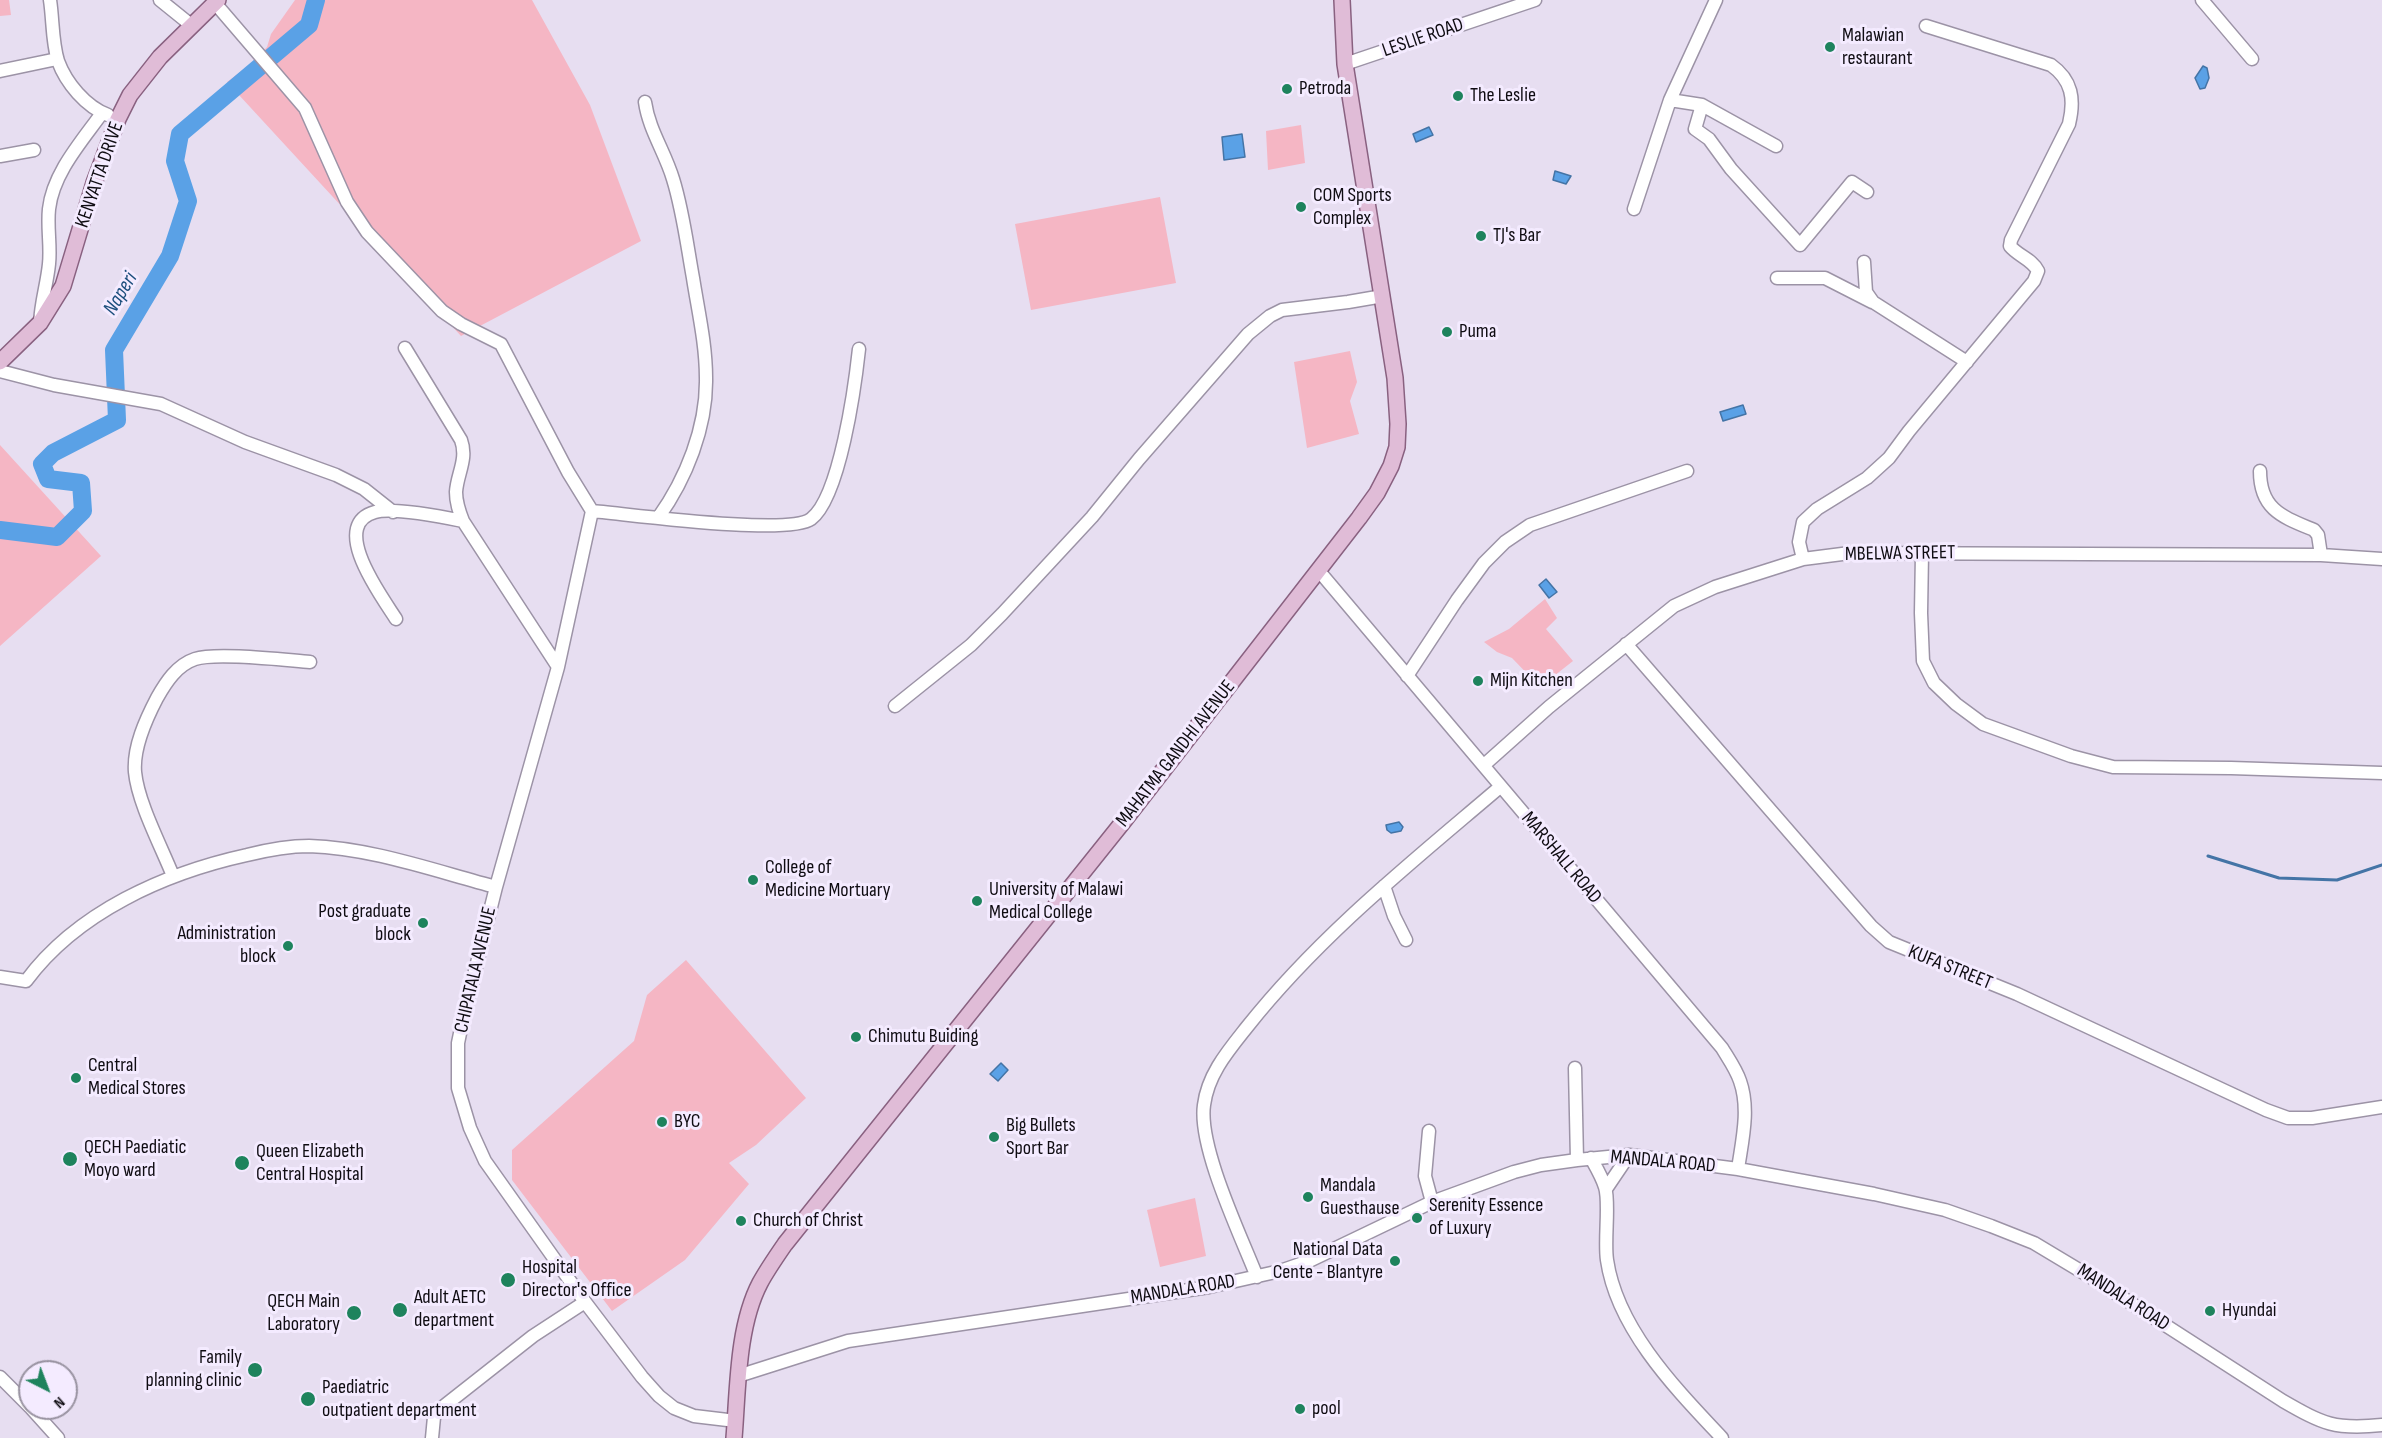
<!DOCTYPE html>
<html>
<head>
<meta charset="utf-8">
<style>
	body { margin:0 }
	#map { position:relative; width:2382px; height:1438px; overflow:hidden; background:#e7def1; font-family:"Sofia Sans Condensed",sans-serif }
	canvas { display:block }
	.north { position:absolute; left:18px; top:1360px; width:60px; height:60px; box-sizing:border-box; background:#f4ebff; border:2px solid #9892a0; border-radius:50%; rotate:138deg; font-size:16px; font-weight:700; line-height:24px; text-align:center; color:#0f0c12 }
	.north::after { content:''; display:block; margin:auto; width:21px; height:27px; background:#1e835d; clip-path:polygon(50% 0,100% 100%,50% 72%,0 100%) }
</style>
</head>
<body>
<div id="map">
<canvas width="2382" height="1438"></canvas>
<div class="north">N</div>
</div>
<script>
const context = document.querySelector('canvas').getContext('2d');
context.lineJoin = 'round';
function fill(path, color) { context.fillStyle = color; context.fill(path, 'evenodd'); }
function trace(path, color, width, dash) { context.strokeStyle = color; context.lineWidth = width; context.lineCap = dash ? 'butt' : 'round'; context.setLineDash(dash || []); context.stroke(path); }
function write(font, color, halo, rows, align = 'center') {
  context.font = font + ' "Sofia Sans Condensed",sans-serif'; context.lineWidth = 6; context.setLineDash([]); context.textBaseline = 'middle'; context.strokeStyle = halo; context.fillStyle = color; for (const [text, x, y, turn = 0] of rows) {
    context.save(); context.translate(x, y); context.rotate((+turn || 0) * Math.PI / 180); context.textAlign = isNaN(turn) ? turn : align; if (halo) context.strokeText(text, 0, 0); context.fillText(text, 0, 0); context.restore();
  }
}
const green = new Path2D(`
	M0 0H9L11 15 0 16Z
	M295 0H532L590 105 641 241 461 336 227 82 252 63 267 47 271 34Z
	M1301 125 1305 163 1268 170 1266 131Z
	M1160 197 1176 283 1031 310 1015 224Z
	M1350 351 1357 382 1350 401 1359 434 1307 448 1294 362Z
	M0 445 101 556 0 646Z
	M1545 599 1557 618 1546 629 1573 661 1540 687 1512 658 1497 652 1484 642 1509 629Z
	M686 960 806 1098 756 1145 729 1163 749 1184 685 1260 612 1311 512 1180V1150L634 1041 647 995Z
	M1195 1198 1206 1256 1160 1267 1147 1210Z`);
const water = new Path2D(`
	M2203 66 2207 68 2209 78 2205 88 2200 89 2195 78Z
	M1429 127 1433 135 1416 142 1413 134Z
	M1242 134 1245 157 1224 160 1222 137Z
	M1555 171 1571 176 1566 184 1553 180Z
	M1743 405 1746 414 1723 421 1720 412Z
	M1546 579 1557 592 1549 598 1539 585Z
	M1399 822 1403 827 1401 831 1391 833 1387 830 1386 825Z
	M1001 1063 1008 1070 998 1081 990 1074Z`);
const stream = new Path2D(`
	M2208 856 2279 878 2337 880 2382 865`);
const river = new Path2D(`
	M0 530 57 537 83 511 81 483 48 479 42 464 53 453 117 420 114 350 170 256 188 201 175 161 180 134 309 25 316 0`);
const minor = new Path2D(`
	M50 0C53 19 52 42 58 61 66 83 86 107 108 115
	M160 0 191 25
	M2202 0 2252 59
	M215 3 305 108 347 202 367 232 442 311 461 324 501 344 568 472 592 511 558 667 496 887 463 1019 458 1043V1088L470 1128 485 1161 585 1302 642 1377 659 1396 674 1408 694 1416 736 1421
	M1345 64 1535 0
	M0 71 57 59
	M1670 100 1702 105 1776 146
	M645 102C649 130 665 152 673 179 683 211 687 245 693 278 698 310 706 344 706 378 707 427 686 479 658 518
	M1702 105 1695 129 1709 139 1731 169 1800 245 1852 182 1867 192
	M0 156 34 150
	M1634 209 1670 100 1716 0
	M1864 262 1866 292 1873 302 1967 362
	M1777 278H1825L1872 302
	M40 323C41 302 47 284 49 264 51 246 47 228 49 209 53 173 82 141 102 113
	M405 348 461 440C468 459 457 474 456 492 456 503 459 511 463 521L558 667
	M0 371 54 385 161 404 245 442 336 475 364 489 393 512
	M2260 471C2260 510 2283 517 2314 530L2318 535 2321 555
	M592 511C628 514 788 536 811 519 840 497 855 386 859 349
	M1922 553 1921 613 1923 661 1934 683 1956 704 1983 724 2071 756 2113 767 2231 768 2382 773
	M1803 559 1799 542 1803 522 1817 509 1867 478 1889 458 1909 431 2034 281 2038 271C2032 259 2018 256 2010 246L2011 240 2069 124C2075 99 2072 80 2051 65L1926 26
	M1319 571 1722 1048C1728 1058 1736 1069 1740 1081 1750 1109 1742 1141 1738 1169
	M396 619C382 597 328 525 375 512 392 507 443 517 463 521
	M1626 644 1871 926 1889 942 2017 994 2266 1110 2288 1118H2312L2382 1107
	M1407 676 1457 600 1484 563 1505 542 1530 525 1687 471
	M895 706 971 645 1002 614 1092 517 1139 459 1248 334 1270 316 1282 310 1348 302 1383 296
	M1484 765 1549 707 1674 606 1715 587 1803 559 1850 553 2321 555 2382 559
	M173 876C161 846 138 803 135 772 133 747 146 719 157 698 166 682 177 665 195 659 216 652 284 660 310 662
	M1384 886 1394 916 1406 940
	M0 977 26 981C77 912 165 873 247 855 267 850 288 846 309 846 372 848 435 871 496 887
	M1575 1068 1577 1160
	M1429 1131 1425 1176 1432 1202
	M1591 1158C1596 1167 1602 1177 1605 1187 1610 1202 1604 1240 1607 1260 1617 1329 1676 1389 1722 1438
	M1606 1189 1629 1155
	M1257 1277C1241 1236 1198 1147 1204 1105 1208 1074 1228 1051 1247 1027 1320 935 1412 862 1500 787
	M738 1376 848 1341 1209 1287 1280 1271 1309 1261 1432 1202 1514 1172 1541 1165 1577 1160 1629 1155 1738 1169 1874 1194 1945 1210 1991 1226 2034 1243 2089 1276 2283 1401C2323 1424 2335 1430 2382 1425
	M0 1377 30 1407
	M31 1408 58 1438
	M432 1438 434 1417 439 1410 533 1336 585 1302`);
const major = new Path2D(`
	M0 362 40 323 63 286 94 183 118 119 130 95 160 57 218 0
	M734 1438C738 1390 737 1327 760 1283 767 1270 776 1257 785 1244L1123 822 1359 518 1377 493 1391 466 1397 447 1398 424 1395 378 1345 64 1342 0`);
const markers = [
	[1830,47,6,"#1e835d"],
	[1287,89,6,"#1e835d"],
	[1458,96,6,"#1e835d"],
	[1301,207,6,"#1e835d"],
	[1481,236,6,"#1e835d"],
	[1447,332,6,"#1e835d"],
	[1478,681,6,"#1e835d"],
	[753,880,6,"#1e835d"],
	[977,901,6,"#1e835d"],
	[423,923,6,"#1e835d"],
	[288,946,6,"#1e835d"],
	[856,1037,6,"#1e835d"],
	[76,1078,6,"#1e835d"],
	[662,1122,6,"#1e835d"],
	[994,1137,6,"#1e835d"],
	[70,1159,8,"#1e835d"],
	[242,1163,8,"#1e835d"],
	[1308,1197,6,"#1e835d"],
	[1417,1218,6,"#1e835d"],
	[741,1221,6,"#1e835d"],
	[1395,1261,6,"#1e835d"],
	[508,1280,8,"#1e835d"],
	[400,1310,8,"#1e835d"],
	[2210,1311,6,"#1e835d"],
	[354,1313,8,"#1e835d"],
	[255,1370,8,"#1e835d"],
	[308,1399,8,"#1e835d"],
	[1300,1409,6,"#1e835d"]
];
const poiNames = [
	["Malawian",1842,36],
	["restaurant",1842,59],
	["Petroda",1299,89],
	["The Leslie",1470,96],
	["COM Sports",1313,196],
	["Complex",1313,219],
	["TJ's Bar",1493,236],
	["Puma",1459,332],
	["Mijn Kitchen",1490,681],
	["College of",765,868],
	["Medicine Mortuary",765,891],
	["University of Malawi",989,890],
	["Medical College",989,913],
	["Post graduate",411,912,"right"],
	["block",411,935,"right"],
	["Administration",276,934,"right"],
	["block",276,957,"right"],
	["Chimutu Buiding",868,1037],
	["Central",88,1066],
	["Medical Stores",88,1089],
	["BYC",674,1122],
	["Big Bullets",1006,1126],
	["Sport Bar",1006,1149],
	["QECH Paediatic",84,1148],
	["Moyo ward",84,1171],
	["Queen Elizabeth",256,1152],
	["Central Hospital",256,1175],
	["Mandala",1320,1186],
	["Guesthause",1320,1209],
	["Serenity Essence",1429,1206],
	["of Luxury",1429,1229],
	["Church of Christ",753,1221],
	["National Data",1383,1250,"right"],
	["Cente - Blantyre",1383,1273,"right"],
	["Hospital",522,1268],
	["Director's Office",522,1291],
	["Adult AETC",414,1298],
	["department",414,1321],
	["QECH Main",340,1302,"right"],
	["Laboratory",340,1325,"right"],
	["Hyundai",2222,1311],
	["Family",242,1358,"right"],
	["planning clinic",242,1381,"right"],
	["Paediatric",322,1388],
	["outpatient department",322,1411],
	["pool",1312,1409]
];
const streetNames = [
	["LESLIE ROAD",1423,38,-19],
	["KENYATTA DRIVE",100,175,-71],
	["MBELWA STREET",1900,554,-1],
	["MAHATMA GANDHI AVENUE",1176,754,-52],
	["MARSHALL ROAD",1561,858,50],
	["KUFA STREET",1950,968,22],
	["CHIPATALA AVENUE",476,970,-77],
	["MANDALA ROAD",1663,1162,5],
	["MANDALA ROAD",1183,1290,-9],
	["MANDALA ROAD",2123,1298,33]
];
const waterNames = [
	["Naperi",121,294,-59]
];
fill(green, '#f5b6c4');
fill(water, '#5aa1e6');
trace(water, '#4474a6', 1.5);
trace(stream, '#4474a6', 3);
trace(river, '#5aa1e6', 18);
trace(minor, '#9c93a6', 15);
trace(major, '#896180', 18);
trace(minor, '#fff', 12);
trace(major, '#e0bcd7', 15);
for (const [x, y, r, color] of markers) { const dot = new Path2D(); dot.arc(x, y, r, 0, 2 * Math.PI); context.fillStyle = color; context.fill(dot); trace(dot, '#f4ebff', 2); }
write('20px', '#0f0c12', '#f4ebff', poiNames, 'left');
write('20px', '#0f0c12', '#f4ebff', streetNames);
write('italic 21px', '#1d4f7d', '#f4ebff', waterNames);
</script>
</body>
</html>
